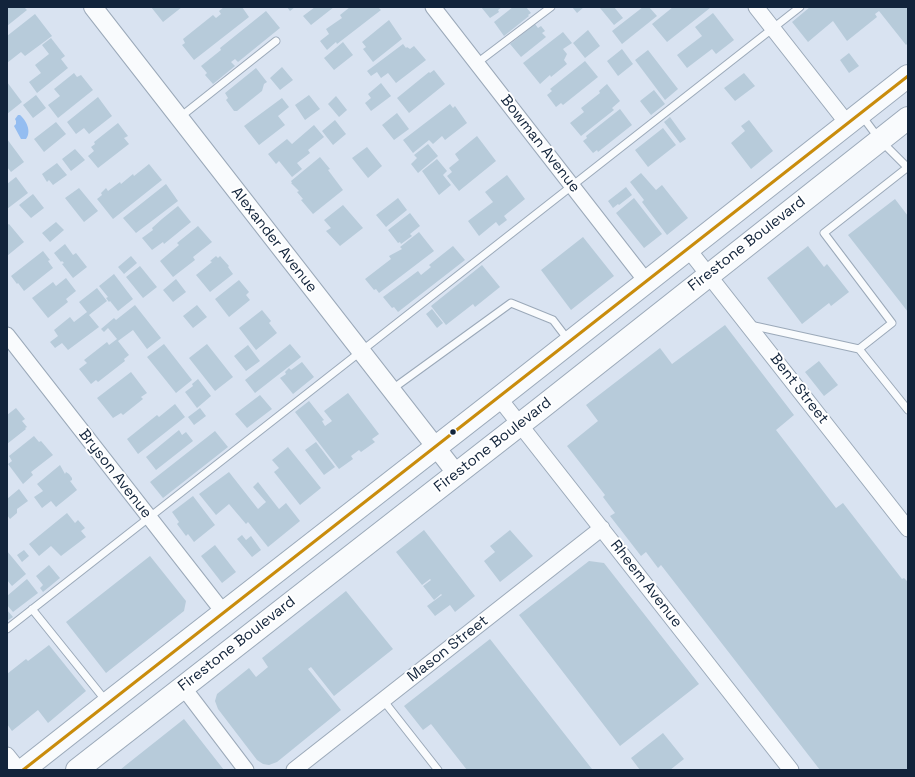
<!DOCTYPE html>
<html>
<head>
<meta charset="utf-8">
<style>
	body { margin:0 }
	#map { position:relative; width:915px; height:777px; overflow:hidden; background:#d9e3f1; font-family:"Space Grotesk",sans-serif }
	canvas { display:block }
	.frame { position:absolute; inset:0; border:8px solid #12243b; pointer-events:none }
</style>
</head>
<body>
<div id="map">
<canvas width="915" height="777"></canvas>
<div class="frame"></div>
</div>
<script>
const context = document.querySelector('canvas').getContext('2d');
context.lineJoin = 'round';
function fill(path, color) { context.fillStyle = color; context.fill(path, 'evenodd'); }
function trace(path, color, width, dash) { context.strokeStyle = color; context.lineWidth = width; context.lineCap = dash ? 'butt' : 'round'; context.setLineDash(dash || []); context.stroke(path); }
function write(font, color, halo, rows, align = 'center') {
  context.font = font + ' "Space Grotesk",sans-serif'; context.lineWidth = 4; context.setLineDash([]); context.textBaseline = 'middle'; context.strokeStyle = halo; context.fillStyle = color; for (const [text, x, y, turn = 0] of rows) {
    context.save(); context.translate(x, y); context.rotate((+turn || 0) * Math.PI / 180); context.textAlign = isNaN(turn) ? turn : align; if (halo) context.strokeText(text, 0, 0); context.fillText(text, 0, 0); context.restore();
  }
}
const water = new Path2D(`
	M18 115H20C26 120 32 131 26 139H21L14 126 16 124V121L15 119Z`);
const building = new Path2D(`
	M7 7H24L27 10 7 26Z
	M151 7H182L163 22Z
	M224 7H242L249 17 194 60 182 45 185 43 183 39 213 15 216 18 221 14 219 11Z
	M287 7H295L290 11Z
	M315 7H334L311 25 303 16Z
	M350 7H378L381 10 337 44 336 42 327 50 320 41 329 34 326 29 342 18 340 15Z
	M481 7H502L498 10 499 12 490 18Z
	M513 7H526L531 13 528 15 529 16 504 36 494 22Z
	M572 7H584L577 13Z
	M601 7H614L623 18 614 25 600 8Z
	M643 7H649L657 16 622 44 612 31Z
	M673 7H708L710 8 667 42 652 24Z
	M810 7H907L908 43 906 45 879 11 875 14 877 17 847 41 833 21 808 42 792 22Z
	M266 11 280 28 238 62 235 59 231 62 235 66 213 84 205 75 207 73 201 66 221 50 220 48Z
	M713 13 734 40 716 54 712 49 687 68 677 55 702 36 695 27Z
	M35 14 52 36 25 56 21 52 7 63V36Z
	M389 20 402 39 373 62 363 49 366 47 362 42Z
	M535 24 538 28 541 26 545 31 542 33 546 37 521 57 510 44Z
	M588 30 600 46 585 58 573 43Z
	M563 32 572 43 563 49 567 54 564 60 567 64 551 77 550 75 540 84 523 63Z
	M51 38 65 56 61 59 68 68 37 93 29 82 41 73 35 65 49 54 42 45Z
	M343 42 353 55 334 70 324 58Z
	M403 44 406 48 407 47 410 49 414 46 426 60 396 83 388 73 381 78 377 72 371 76 367 71Z
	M622 49 633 64 618 76 607 61Z
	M648 50 678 89 665 100 635 60Z
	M849 53 859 66 849 73 840 60Z
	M585 61 598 77 563 105 561 103 556 107 547 95 552 91 550 89Z
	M282 67 293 80 280 90 270 78Z
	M256 68 267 82 264 84 262 91 237 111H234L226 100 228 98 225 93Z
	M434 70 445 84 409 113 397 98 429 72 430 73Z
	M74 73 77 77 81 75 93 90 58 118 48 105 60 96 54 89Z
	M744 73 755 86 735 101 724 88Z
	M7 82 22 102 7 114Z
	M381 83 391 96 371 111 365 103 371 98 368 94Z
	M607 84 620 101 612 108 614 110 581 136 570 123 584 112 581 108 600 93 599 91Z
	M654 90 665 104 651 115 640 101Z
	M36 95 46 108 33 118 23 105Z
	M309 95 320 109 305 120 295 105Z
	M336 96 347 110 339 117 328 104Z
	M98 97 112 116 89 134 84 128 76 134 67 122Z
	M282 98 289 107 278 116 285 125 259 145 244 126Z
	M450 104 453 108 455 106 467 123 445 140 442 136 433 144 429 140 413 153 403 140Z
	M620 109 632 125 598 152 597 150 593 153 583 141 587 138 586 136Z
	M397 113 409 129 394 140 382 125Z
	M670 117 686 139 680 143 664 122Z
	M335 120 346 134 333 145 322 131Z
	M749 120 773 151 751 169 731 143 745 131 741 126Z
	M56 122 66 134 44 152 34 139Z
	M118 123 128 136 124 138 129 144 98 168 88 156 94 151 91 147 95 144 94 142Z
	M314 125 324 137 308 150 310 153 297 163 302 169 292 177 279 161 276 164 268 154 287 139 292 144Z
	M663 128 676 145 648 167 635 150Z
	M477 136 496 161 459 191 447 176 452 172 449 168 459 160 455 154Z
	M7 139 24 162 11 172 7 167Z
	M428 144 438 156 418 173 411 164 417 158 414 155Z
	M367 147 382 166 368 178 352 158Z
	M75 149 85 160 71 171 62 159Z
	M320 157 330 169 328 170 343 190 313 214 301 200 303 199 297 192 299 191 291 183H292L291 181Z
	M437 159 447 171 443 175 451 185 439 195 422 171Z
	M57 163 67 175 53 185 49 180 47 182 42 174Z
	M149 164 162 180 113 219 97 199 102 195 101 193 106 188 108 191 120 182 121 184 133 174 134 176Z
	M641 173 656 190 662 185 688 218 667 235 642 202 644 200 630 182Z
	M507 175 525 199 504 216 507 220 499 226 496 222 479 236 468 221 493 202 485 192Z
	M16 177 28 193 7 209V184Z
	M166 184 178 201 136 233 123 218Z
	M626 187 632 195 619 205 618 204 613 208 608 201Z
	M79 188 98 211 84 222 65 198Z
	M33 194 44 208 31 218 19 205Z
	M398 198 407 210 386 227 376 215Z
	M634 198 662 234 644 248 616 213Z
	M895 199 908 216V312L848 235Z
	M343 205 363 228 340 246 326 231 331 228 324 220Z
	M178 206 191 222 164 244 163 242 152 250 142 238 153 230 152 228 162 219Z
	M410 213 420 226 410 234 412 236 401 244 400 242 398 243 388 230Z
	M56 222 64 230 50 242 42 233Z
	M9 224 24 242 7 256V225Z
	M198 226 212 242 193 257 195 260 173 277 160 261 179 245 177 243Z
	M419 232 434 251 379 293 376 289 374 290 365 279 391 259 389 256 402 249 400 247Z
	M583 237 614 276 571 310 541 270Z
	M65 244 73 255 76 253 87 267 73 278 62 264 64 263 62 261 61 262 54 253Z
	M453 246 465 260 398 312 394 307 392 308 383 297 418 271 421 275 431 267 429 265Z
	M808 246 824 267 827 264 849 292 831 306 829 303 802 324 767 278Z
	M43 251 50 260 48 261 53 268 24 291 18 283 17 284 11 276Z
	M131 256 137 263 124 274 118 267Z
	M216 256 218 258 220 256 229 266 228 267 233 274 210 292 196 275 212 262 210 261Z
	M482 265 500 287 475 307 473 304 446 325 431 306Z
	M140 266 157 287 143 298 126 277Z
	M114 274 133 299 118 311 110 301 109 302 106 298 108 297 99 286Z
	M66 278 76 291 66 299 68 302 48 318 32 298 53 282 56 286Z
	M176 279 186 292 173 302 163 290Z
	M239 280 249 292 246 295 250 300 229 317 215 299Z
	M97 288 107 301 89 315 99 327 68 350 62 343 55 348 50 342 58 336 54 330 70 317 74 322 87 312 79 302Z
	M135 305 161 338 147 349 133 330 118 341 129 355 124 359 125 361 98 382 96 380 91 384 79 369 87 363 84 360 107 342 109 345 117 339 108 328 104 332 101 329 114 318 116 320Z
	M197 305 207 317 193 328 183 316Z
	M432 309 443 323 437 328 426 314Z
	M262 310 271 321 269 323 277 333 256 350 239 328Z
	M725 325 794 415 776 430 836 508 843 503 902 579 904 578 908 582V770H820L661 565 658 568 646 552 641 556 610 516 615 513 603 497 605 495 567 446 598 421 586 405 660 348 672 364Z
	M164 344 192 380 176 393 147 357Z
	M207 344 233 377 215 391 189 358Z
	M290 344 301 357 255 393 245 380Z
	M248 345 260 361 246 371 234 356Z
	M819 361 838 385 824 396 805 372Z
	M302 362 314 377 293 394 280 378 286 374 285 372 289 368 291 370Z
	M131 372 147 393 141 397 143 399 123 415 121 413 113 418 97 398Z
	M198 379 211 396 197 408 185 392 193 386 192 384Z
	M348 393 379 434 372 439 375 442 361 452 359 450 351 456 353 459 339 469 295 412 309 401 324 420 322 421 325 426 332 421 324 411Z
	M260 395 272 409 247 428 235 414Z
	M175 404 185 417 138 454 127 439 157 415 159 417Z
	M16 408 25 419 22 421 27 427 25 428 26 429 7 444V415Z
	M200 408 206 416 194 425 188 417Z
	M179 430 182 435 186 432 193 441 156 470 146 457Z
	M215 431 228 447 163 498 150 482Z
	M34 436 39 442 41 441 53 455 31 472 33 475 23 484 8 464 12 461 9 456Z
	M316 442 335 467 324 475 305 450Z
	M288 447 321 488 300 505 274 472 279 468 272 460Z
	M60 465 65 474 66 472 69 474 72 478V480L70 481 77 490 56 507 51 501 42 508 34 497 43 491 37 484Z
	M229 472 258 509 266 502 253 487 258 482 279 509 286 503 300 521 268 547 248 522 246 524 229 504 216 515 199 494Z
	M19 489 28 501 17 509V513L10 519 7 515V499Z
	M193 496 215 525 194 542 188 534 186 536 177 524 179 522 172 512Z
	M67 513 75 523 78 520 85 528 81 531 86 537 61 556 51 546 39 556 29 544Z
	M424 530 475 596 455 612 450 605 435 616 427 606 442 595 441 594 434 600 423 586 431 580 430 579 422 585 396 552Z
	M510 530 533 556 500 582 484 561 495 552 490 546Z
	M242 535 246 540 251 536 261 550 252 557 237 539Z
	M215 545 236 572 222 583 201 556Z
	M24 550 29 556 22 562 17 555Z
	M7 551 26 574 12 586 7 580Z
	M150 556 186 601 184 611 106 673 66 622Z
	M589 561 604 563 699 684 620 746 519 615Z
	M49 565 60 578 43 592 40 588 43 585 36 576Z
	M27 579 38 593 13 612 7 605V596Z
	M346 591 393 649 334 696 311 667 308 669 341 710 277 762 269 765 263 764 257 760 218 709 215 701 217 694 249 668 256 677 268 667 262 658Z
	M7 610 13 617 7 621Z
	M490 639 592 769 590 770H467L431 724 423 730 404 706Z
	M49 645 86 691 48 723 38 710 12 731 7 724V674L26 659 28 661Z
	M184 719 224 770H120L126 765Z
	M663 733 684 759 670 770H640L631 758Z`);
const service = new Path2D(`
	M477 63 551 7
	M862 116 880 140 908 168
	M179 118 276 41
	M750 325 859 349 908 410
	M859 349 892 323 824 233 908 167
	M391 390 511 303 553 320 569 341
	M32 609 106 701
	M7 629 800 7
	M383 700 438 770`);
const minor = new Path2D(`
	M433 7 646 281
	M756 7 847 123
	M688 249 908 529
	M7 335 224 613
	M499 398 791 770
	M183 687 246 770
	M7 755 19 770
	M294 770 602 528`);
const tertiary = new Path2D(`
	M93 7 456 473`);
const primary = new Path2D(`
	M23 770 108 703 499 398 908 76
	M77 770 541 408 908 118`);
const bus1 = new Path2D(`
	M23 770 908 76`);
const markers = [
	[453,432,3.5,"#12243b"]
];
const streetNames = [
	["Bowman Avenue",540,144,52],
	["Alexander Avenue",274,240,52],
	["Firestone Boulevard",747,244,-38],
	["Bent Street",799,389,52],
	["Firestone Boulevard",493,445,-38],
	["Bryson Avenue",115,474,52],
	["Rheem Avenue",646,584,52],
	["Firestone Boulevard",237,644,-38],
	["Mason Street",448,649,-38]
];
fill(water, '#94bdf1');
fill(building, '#b7cbda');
trace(service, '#9ba9b9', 9);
trace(minor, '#9ba9b9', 17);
trace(tertiary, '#9ba9b9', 20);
trace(primary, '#9ba9b9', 24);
trace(service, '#f9fbfd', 7);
trace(minor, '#f9fbfd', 15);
trace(tertiary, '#f9fbfd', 18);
trace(primary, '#f9fbfd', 22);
trace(bus1, '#c98c0c', 3);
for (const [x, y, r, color] of markers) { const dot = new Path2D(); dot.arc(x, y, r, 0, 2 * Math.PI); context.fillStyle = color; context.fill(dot); trace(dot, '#fff', 1.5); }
write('15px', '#12243b', '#fff', streetNames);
</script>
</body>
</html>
